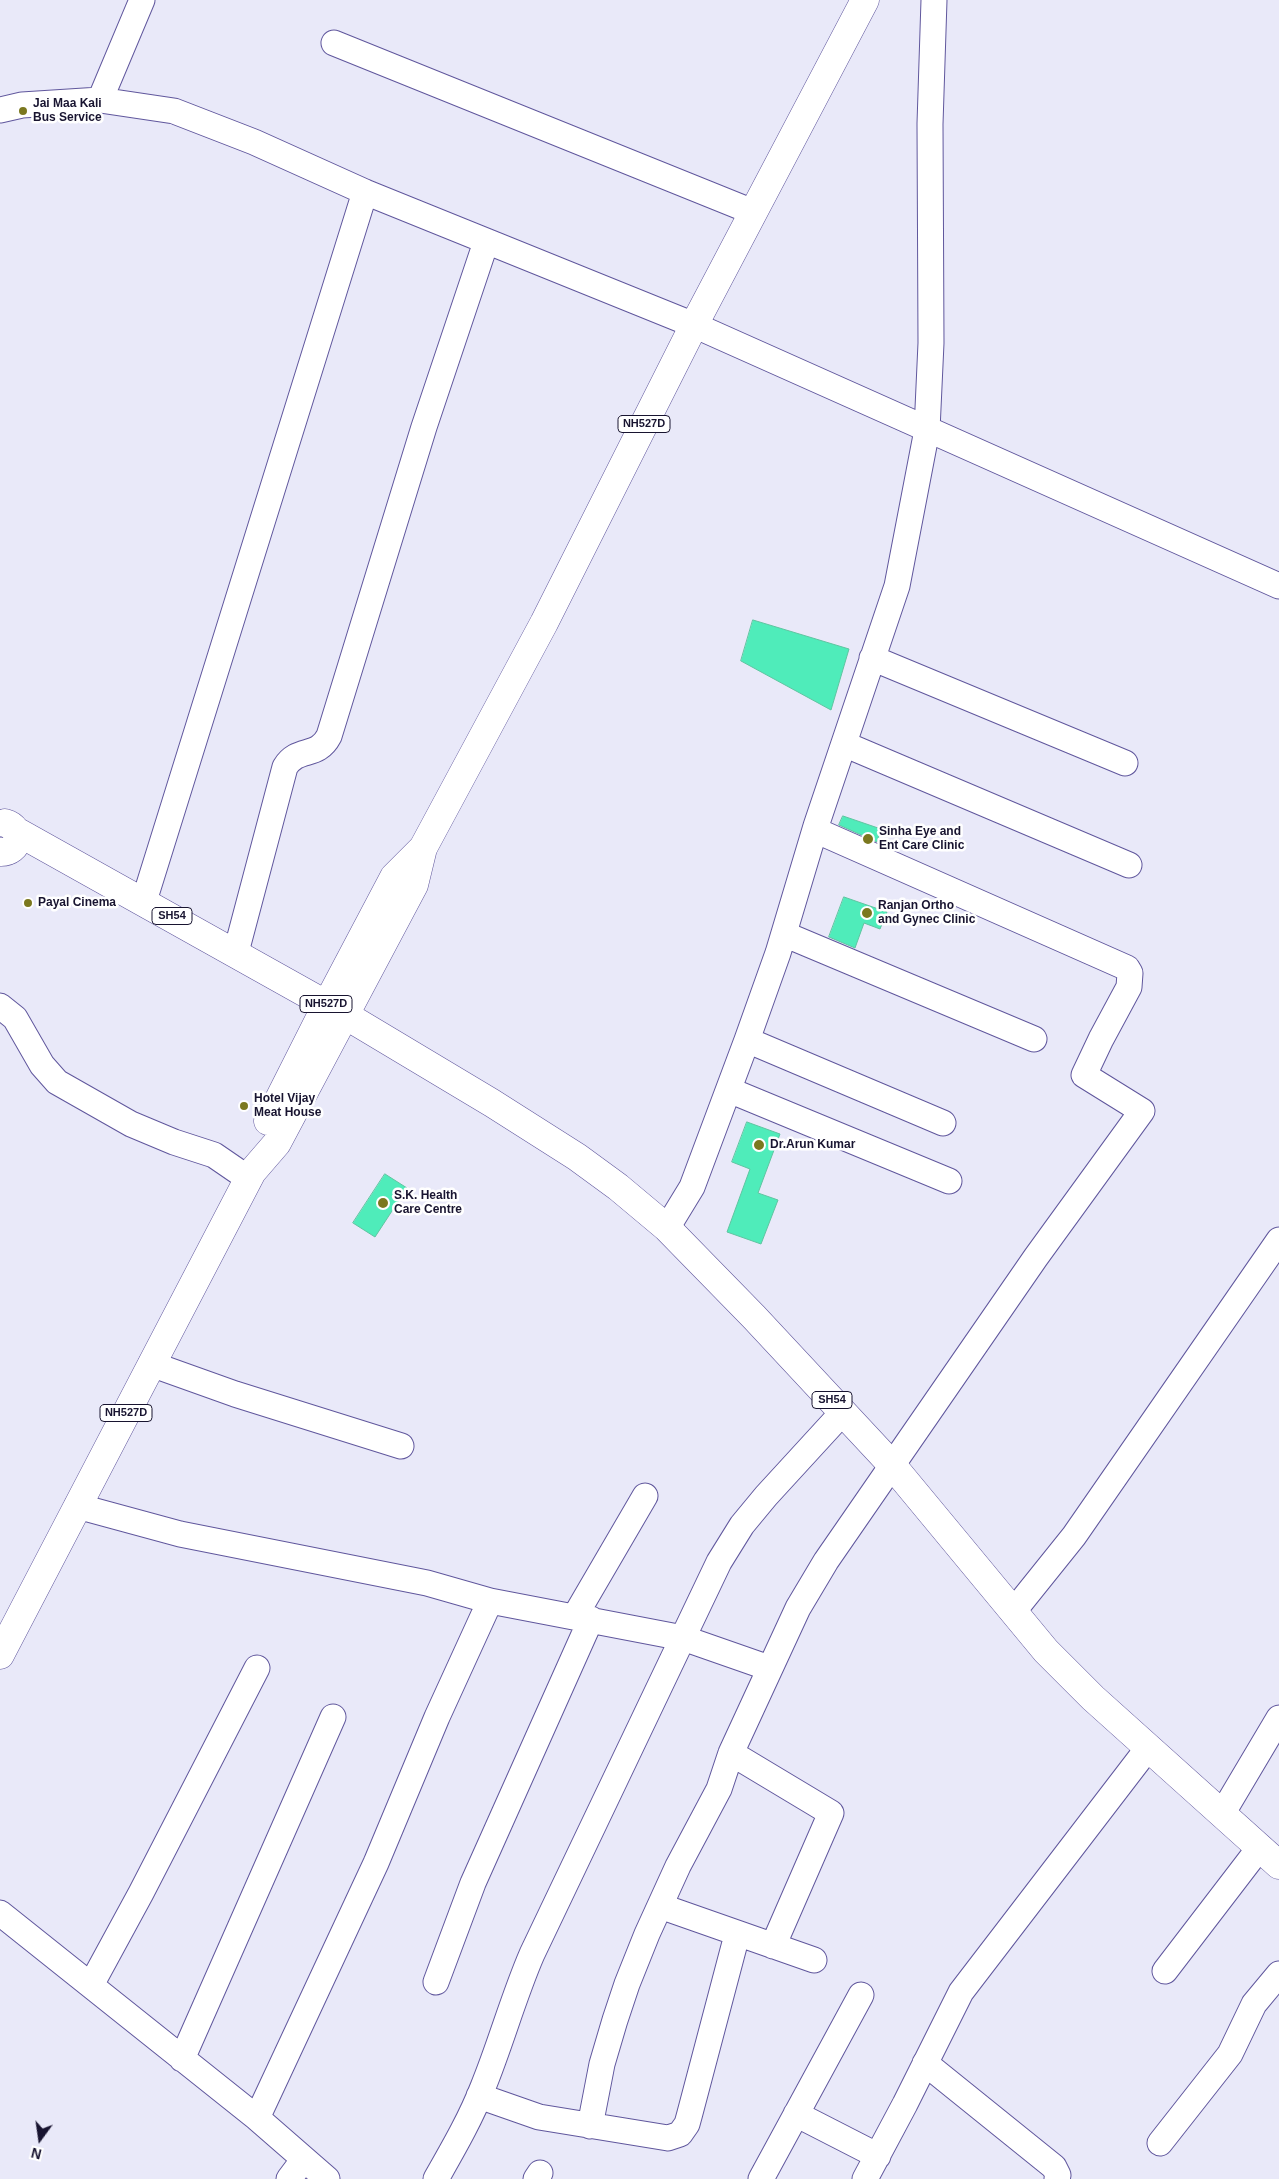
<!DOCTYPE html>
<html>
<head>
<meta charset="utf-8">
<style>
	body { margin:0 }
	#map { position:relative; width:1279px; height:2179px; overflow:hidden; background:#e9e9f9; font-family:Arial,sans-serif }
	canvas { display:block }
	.north { position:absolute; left:15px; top:2114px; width:50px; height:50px; -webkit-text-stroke:4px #fff; paint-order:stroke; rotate:194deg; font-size:14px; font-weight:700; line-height:20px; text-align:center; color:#181430 }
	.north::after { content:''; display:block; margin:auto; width:18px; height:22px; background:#181430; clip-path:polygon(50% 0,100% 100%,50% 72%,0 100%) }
</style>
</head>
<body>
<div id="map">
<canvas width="1279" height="2179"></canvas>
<div class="north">N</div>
</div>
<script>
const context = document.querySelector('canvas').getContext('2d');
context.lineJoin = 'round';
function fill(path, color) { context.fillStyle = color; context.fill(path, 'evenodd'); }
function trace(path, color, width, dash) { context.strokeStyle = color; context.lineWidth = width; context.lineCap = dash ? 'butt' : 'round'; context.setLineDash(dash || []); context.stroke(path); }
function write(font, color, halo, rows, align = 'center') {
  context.font = font + ' Arial,sans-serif'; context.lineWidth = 5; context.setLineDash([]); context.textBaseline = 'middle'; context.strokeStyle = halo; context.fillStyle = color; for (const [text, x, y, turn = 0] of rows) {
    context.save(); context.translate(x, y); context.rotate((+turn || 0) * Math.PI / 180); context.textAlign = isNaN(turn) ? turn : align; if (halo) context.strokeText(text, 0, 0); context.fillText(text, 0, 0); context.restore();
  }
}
const building = new Path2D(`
	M753 620 849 649 831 710 741 661Z
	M843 816 881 829 877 842 839 825Z
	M844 897 887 912 880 929 864 923 855 948 829 937Z
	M747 1122 780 1134 758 1193 778 1200 761 1244 727 1232 750 1169 732 1162Z
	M385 1174 407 1188 375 1237 353 1223Z`);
const minor = new Path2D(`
	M334 43 753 212
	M100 100 142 0
	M0 110 22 105 100 100 174 111 254 142 365 192 694 325 1279 586
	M872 658 1125 763
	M844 744 1129 865
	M144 901 365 192
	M784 934 1034 1039
	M236 952 285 767C298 746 317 759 329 736L424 427 486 242
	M0 1006 15 1018 42 1065 57 1082 131 1124 174 1142 214 1155 249 1179
	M747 1040 943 1123
	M729 1090 949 1181
	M667 1228 692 1187 747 1040 778 953 816 826 897 586 927 430 931 343 930 124 934 0
	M151 1364 235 1394 401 1446
	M77 1506 180 1534 427 1583 490 1601 683 1638 769 1668
	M1013 1612 1074 1536 1279 1240
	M575 1616 645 1496
	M731 1753 831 1813 773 1946
	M1222 1814 1279 1718
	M660 1906 814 1960
	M0 1913 257 2118 327 2179
	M1165 1971 1260 1847
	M436 1982 473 1883 591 1619
	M91 1985 141 1893 257 1668
	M182 2059 333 1717
	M925 2063 1054 2167 1058 2175 1057 2179
	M479 2096 539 2117 668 2138 680 2134 687 2124 690 2113 737 1935
	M796 2114 878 2156
	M257 2118 376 1863 437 1717 490 1601
	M590 2126 602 2064 615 2020 627 1984 647 1934 678 1866 719 1789 731 1753 798 1608 826 1561 1036 1257 1142 1111 1084 1075 1101 1039 1129 987 1130 973 1127 968 815 830
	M1160 2143 1230 2054 1254 2004 1279 1974
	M289 2179 304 2159
	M436 2179C453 2149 470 2120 483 2087 501 2043 513 1998 532 1954L719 1562 742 1525 766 1496 843 1412
	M536 2179 540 2173
	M761 2179 861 1995
	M865 2179 905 2104 961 1992 1148 1748`);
const major = new Path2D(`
	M16 831 345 1015 492 1103 577 1157 618 1187 667 1228 754 1317 892 1465 1046 1651 1093 1698 1279 1865
	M0 852C20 853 24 828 5 823`);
const highway = new Path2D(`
	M268 1121 327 1004 394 877 422 849
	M0 1655 252 1172 277 1143 414 885 423 848 544 623 694 325 865 0`);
const markers = [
	[23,111,5,"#7b781f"],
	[868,839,6,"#7b781f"],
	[28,903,5,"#7b781f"],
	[867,913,6,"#7b781f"],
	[244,1106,5,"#7b781f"],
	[759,1145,6,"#7b781f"],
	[383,1203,6,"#7b781f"]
];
const shields = [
	[644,424,52],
	[172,916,40],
	[326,1004,52],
	[832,1400,40],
	[126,1413,52]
];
const shieldNames = [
	["NH527D",644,424],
	["SH54",172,916],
	["NH527D",326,1004],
	["SH54",832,1400],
	["NH527D",126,1413]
];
const poiNames = [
	["Jai Maa Kali",33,104],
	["Bus Service",33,118],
	["Sinha Eye and",879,832],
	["Ent Care Clinic",879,846],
	["Payal Cinema",38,903],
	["Ranjan Ortho",878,906],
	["and Gynec Clinic",878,920],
	["Hotel Vijay",254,1099],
	["Meat House",254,1113],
	["Dr.Arun Kumar",770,1145],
	["S.K. Health",394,1196],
	["Care Centre",394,1210]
];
fill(building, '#4fecba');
trace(building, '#5fc4a0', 1);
trace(minor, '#60579d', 27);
trace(major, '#60579d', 29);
trace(highway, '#60579d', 29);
trace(minor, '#fff', 25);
trace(major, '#fff', 28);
trace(highway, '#fff', 28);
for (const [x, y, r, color] of markers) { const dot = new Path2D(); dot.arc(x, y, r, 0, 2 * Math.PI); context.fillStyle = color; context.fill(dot); trace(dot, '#fff', 2); }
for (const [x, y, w] of shields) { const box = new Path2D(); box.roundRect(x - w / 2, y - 8.5, w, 17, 4); context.fillStyle = '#fff'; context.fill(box); trace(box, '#181430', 1); }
write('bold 11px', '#181430', null, shieldNames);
write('bold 12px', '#181430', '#fff', poiNames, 'left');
</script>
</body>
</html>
